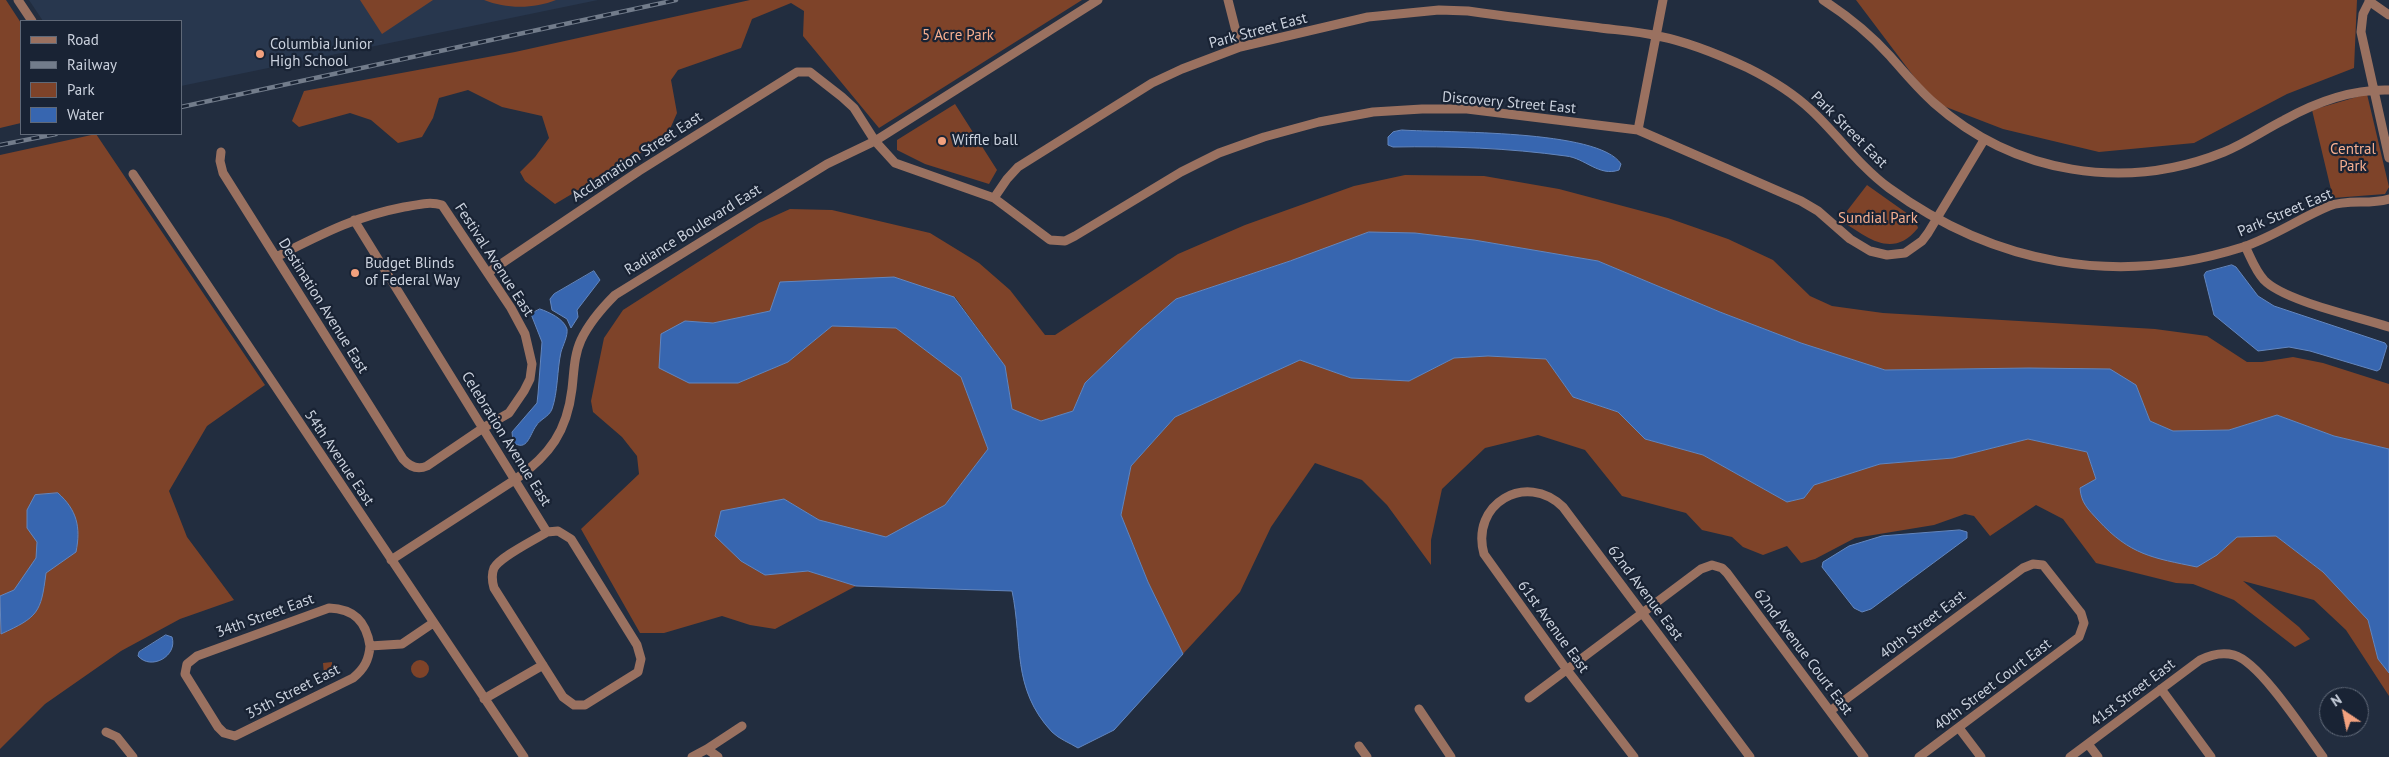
<!DOCTYPE html>
<html>
<head>
<meta charset="utf-8">
<style>
	body { margin:0 }
	#map { position:relative; width:2389px; height:757px; overflow:hidden; background:#222d3f; font-family:"PT Sans",sans-serif }
	canvas { display:block }
	.legend { position:absolute; left:20px; top:20px; width:162px; height:115px; box-sizing:border-box; background:#192334; border:1px solid #606978; margin:0; padding:6px 9px; list-style:none; font-size:15px; color:#cbd2de }
	.legend li { display:flex; align-items:center; gap:10px; height:25px }
	.legend b { width:25px; border:1px solid #606978 }
	.north { position:absolute; left:2319px; top:687px; width:50px; height:50px; box-sizing:border-box; background:#192334; border:1px solid #606978; border-radius:50%; rotate:326deg; font-size:14px; font-weight:700; line-height:20px; text-align:center; color:#cbd2de }
	.north::after { content:''; display:block; margin:auto; width:18px; height:22px; background:#f2a17e; clip-path:polygon(50% 0,100% 100%,50% 72%,0 100%) }
</style>
</head>
<body>
<div id="map">
<canvas width="2389" height="757"></canvas>
<ul class="legend">
<li><b style="height:6px;background:#9a7160"></b>Road</li>
<li><b style="height:6px;background:#727c8b"></b>Railway</li>
<li><b style="height:14px;background:#7e4329"></b>Park</li>
<li><b style="height:14px;background:#3766b0"></b>Water</li>
</ul>
<div class="north">N</div>
</div>
<script>
const context = document.querySelector('canvas').getContext('2d');
context.lineJoin = 'round';
function fill(path, color) { context.fillStyle = color; context.fill(path, 'evenodd'); }
function trace(path, color, width, dash) { context.strokeStyle = color; context.lineWidth = width; context.lineCap = dash ? 'butt' : 'round'; context.setLineDash(dash || []); context.stroke(path); }
function write(font, color, halo, rows, align = 'center') {
  context.font = font + ' "PT Sans",sans-serif'; context.lineWidth = 4.5; context.setLineDash([]); context.textBaseline = 'middle'; context.strokeStyle = halo; context.fillStyle = color; for (const [text, x, y, turn = 0] of rows) {
    context.save(); context.translate(x, y); context.rotate((+turn || 0) * Math.PI / 180); context.textAlign = isNaN(turn) ? turn : align; if (halo) context.strokeText(text, 0, 0); context.fillText(text, 0, 0); context.restore();
  }
}
const built = new Path2D(`
	M29 0H598L181 86V21H43Z`);
const green = new Path2D(`
	M0 0H6L21 23V123L0 128Z
	M360 0H433L382 34Z
	M484 0H556C534 9 506 9 484 0Z
	M750 0H1082L879 128 803 36 804 11 791 3 752 19 741 48 678 70 671 80 677 113 666 138 555 204 525 181 520 172 535 157 549 138 542 116 502 107 468 90 439 98 433 118 422 137 398 143 371 120 350 113 299 127 292 121 304 91 515 52Z
	M1856 0H2357L2354 68 2287 94 2194 143 2099 152 2003 129 1933 102Z
	M2367 94 2389 187 2385 194 2333 198 2312 110Z
	M955 104 997 170 989 184 925 164 897 150V140Z
	M96 134 265 385 207 426 169 491 187 537 234 600 180 619 121 651 45 704 0 749V155Z
	M1405 175 1484 176 1559 189 1668 218 1728 239 1773 260 1810 296 1832 306 1883 313 2155 329 2207 336 2247 362H2262L2293 357 2323 363 2389 384V449L2334 436 2277 415 2229 430 2173 431 2150 421 2136 385 2029 368 1885 370 1801 343 1720 312 1598 261 1474 240 1415 233 1290 261 1176 299 1140 330 1085 383 1073 411 1041 421 1012 409 1005 366 955 297 770 311 713 323 685 321 689 383H738L788 362 832 326 896 328 962 377 988 449 945 505 886 538 819 520 784 499 721 511 741 561 765 575 808 571 856 586 775 629 750 625 722 616 664 633H640L581 529 639 474 637 456 622 437 593 412 591 401 604 338 623 310 759 223 790 209 832 210 930 233 979 263 1010 290 1045 335H1055L1178 254 1245 225 1354 186Z
	M1867 185 1915 219 1918 228C1892 260 1867 237 1840 220Z
	M1488 356 1546 359 1573 397 1618 412 1645 439 1703 455 1787 502 1804 498 1814 485 1880 464 1953 458 2028 439 2087 452 2096 479 2217 555 2237 537 2276 536 2323 572 2368 620 2378 659 2389 673V696L2346 630 2314 600 2243 581 2299 627 2310 639 2295 647 2234 600 2193 584 2176 583 2096 563 2063 519 2036 505 1990 536 1974 516 1965 514 1934 525 1855 538 1815 559 1801 563 1787 546 1763 555 1743 547 1732 537 1702 530 1686 513 1622 496 1585 450 1538 435 1485 448 1442 489 1431 540V565L1387 505 1362 480 1315 463 1271 527 1240 592 1183 654 1148 582 1121 515 1131 466 1175 417 1300 360 1351 378 1409 381 1454 358Z
	M411 669a9 9 0 1 1 18 0a9 9 0 1 1-18 0Z
	M332 662V675H324L323 663Z`);
const water = new Path2D(`
	M1402 130C1445 133 1599 129 1621 164L1619 170C1599 177 1585 158 1566 156 1508 148 1451 146 1393 147L1388 145V137L1393 132Z
	M1369 232 1415 233 1474 240 1598 261 1720 312 1801 343 1885 370 2029 368 2110 369 2136 385 2150 421 2173 431 2229 430 2277 415 2334 436 2389 449V673L2378 659 2368 620 2323 572 2276 536 2237 537 2217 555 2197 567C2153 558 2130 555 2098 520 2088 509 2081 503 2080 488L2096 479 2087 452 2028 439 1953 458 1880 464 1814 485 1804 498 1787 502 1703 455 1645 439 1618 412 1573 397 1546 359 1488 356 1454 358 1409 381 1351 378 1300 360 1175 417 1131 466 1121 515 1148 582 1183 654 1114 730 1078 748C1070 743 1059 739 1052 732 1011 688 1023 643 1012 591L856 586 808 571 765 575 741 561 715 536 721 511 784 499 819 520 886 537 945 505 988 449 961 377 896 328 832 326 788 362 738 383H689L659 368 661 334 685 321 713 323 770 311 780 282 894 277 954 297 1005 366 1012 409 1041 421 1073 411 1085 383 1140 330 1176 299 1290 261Z
	M2232 265 2236 267 2258 296 2274 306 2385 343 2387 346 2380 369 2377 371 2310 351 2289 347 2258 351 2214 315 2204 275 2206 272Z
	M594 271 600 280 577 310 578 317 571 328 567 319 552 310 550 299 554 294Z
	M540 309C549 312 564 319 567 329 568 336 563 345 561 352 557 370 558 392 552 409 549 417 540 419 536 426 530 434 527 453 513 442L512 432 537 403 538 394 542 342 531 314Z
	M58 493C77 510 81 527 76 552L46 573C41 613 38 617 1 634L0 596 14 590 36 558 37 542 27 528V510L35 495Z
	M1960 530 1967 532V538L1871 609 1862 612 1854 608 1822 567 1823 562 1849 546 1882 536Z
	M166 635 172 637C178 656 151 671 138 656L139 652Z`);
const minor = new Path2D(`
	M18 0 32 21
	M1228 0 1240 47
	M1823 0C1848 16 1870 34 1890 56 1904 72 1918 89 1934 103 2014 174 2125 192 2224 152 2246 143 2264 130 2284 120 2316 102 2353 89 2389 90
	M2370 0 2363 14 2361 32 2389 158
	M2369 1 2389 15
	M1638 130 1663 0
	M221 152 220 161 223 173 403 459C410 467 418 470 427 466L483 428 509 413 524 391 530 379 532 364 525 334 511 308 442 205C429 201 417 205 404 207 353 217 322 234 276 257
	M133 174 524 757
	M994 198 1007 179 1018 167 1152 83 1182 69 1240 47 1368 17 1439 10 1468 11C1510 17 1551 22 1593 27 1614 30 1637 31 1658 36 1689 42 1720 55 1748 68 1770 79 1793 93 1811 110 1838 135 1859 166 1889 188 1995 265 2117 287 2243 247 2273 237 2300 218 2329 206 2348 199 2370 205 2389 199
	M354 220 547 532 558 531 571 539 637 645 641 659 638 672 585 705H574L563 697 494 588C492 581 491 575 494 568 501 556 535 540 547 532
	M2245 246C2251 258 2255 270 2264 280 2284 301 2359 317 2389 327
	M489 272 639 171 797 72H810L842 97 854 108 875 141 895 163 994 198 1050 240 1065 241 1075 236 1181 172 1219 153 1264 137 1319 122 1373 112 1422 109H1467L1638 130 1801 201 1818 211 1850 239 1870 251 1887 255 1905 253 1922 241 1928 233 1984 140
	M391 560 516 479C550 455 567 431 572 389 574 372 574 355 581 340 589 323 602 308 615 295L827 164 875 141 1098 0
	M370 646C366 621 354 609 329 608L197 656 187 664 185 674 218 727 224 733 235 736 353 678C364 669 369 660 370 646L402 644 433 623
	M2161 689 2211 757
	M1529 698 1701 569 1712 565 1722 568 1727 573 1864 757
	M484 699 543 665
	M1419 709 1451 757
	M1830 711 2023 568 2033 564 2043 565 2081 613 2084 623 2079 637 1919 757
	M1959 728 1981 757
	M106 732 117 737 133 757
	M2088 744 2098 757
	M1359 746 1367 757
	M707 749 742 726
	M692 757 707 749 718 757
	M1634 757 1567 670 1484 554C1470 504 1526 471 1563 507L1750 757
	M2070 757 2200 660C2210 655 2223 652 2234 655 2260 662 2306 734 2323 757`);
const rail = new Path2D(`
	M181 107 676 0
	M0 145 56 134`);
const markers = [
	[260,54,5,"#f2a17e"],
	[942,141,5,"#f2a17e"],
	[355,273,5,"#f2a17e"]
];
const streetNames = [
	["Park Street East",1258,31,-15],
	["Discovery Street East",1509,103,5],
	["Park Street East",1849,130,45],
	["Acclamation Street East",637,157,-33],
	["Park Street East",2285,213,-23],
	["Radiance Boulevard East",693,230,-32],
	["Festival Avenue East",494,260,57],
	["Destination Avenue East",323,306,58],
	["Celebration Avenue East",506,439,58],
	["54th Avenue East",339,458,56],
	["62nd Avenue East",1645,593,53],
	["34th Street East",265,616,-20],
	["40th Street East",1923,625,-37],
	["61st Avenue East",1553,627,54],
	["62nd Avenue Court East",1803,652,53],
	["40th Street Court East",1993,685,-37],
	["35th Street East",293,692,-27],
	["41st Street East",2133,693,-37]
];
const parkNames = [
	["5 Acre Park",958,36],
	["Central",2353,150],
	["Park",2353,167],
	["Sundial Park",1878,219]
];
const poiNames = [
	["Columbia Junior",270,45],
	["High School",270,62],
	["Wiffle ball",952,141],
	["Budget Blinds",365,264],
	["of Federal Way",365,281]
];
fill(built, '#28374e');
fill(green, '#7e4329');
fill(water, '#3766b0');
trace(water, '#6386be', 1);
trace(minor, '#9a7160', 9);
trace(rail, '#727c8b', 4.5);
trace(rail, '#192334', 2.5, [8]);
for (const [x, y, r, color] of markers) { const dot = new Path2D(); dot.arc(x, y, r, 0, 2 * Math.PI); context.fillStyle = color; context.fill(dot); trace(dot, '#192334', 2); }
write('15px', '#cbd2de', '#192334', streetNames);
write('15px', '#f7af90', '#192334', parkNames);
write('15px', '#cbd2de', '#192334', poiNames, 'left');
</script>
</body>
</html>
